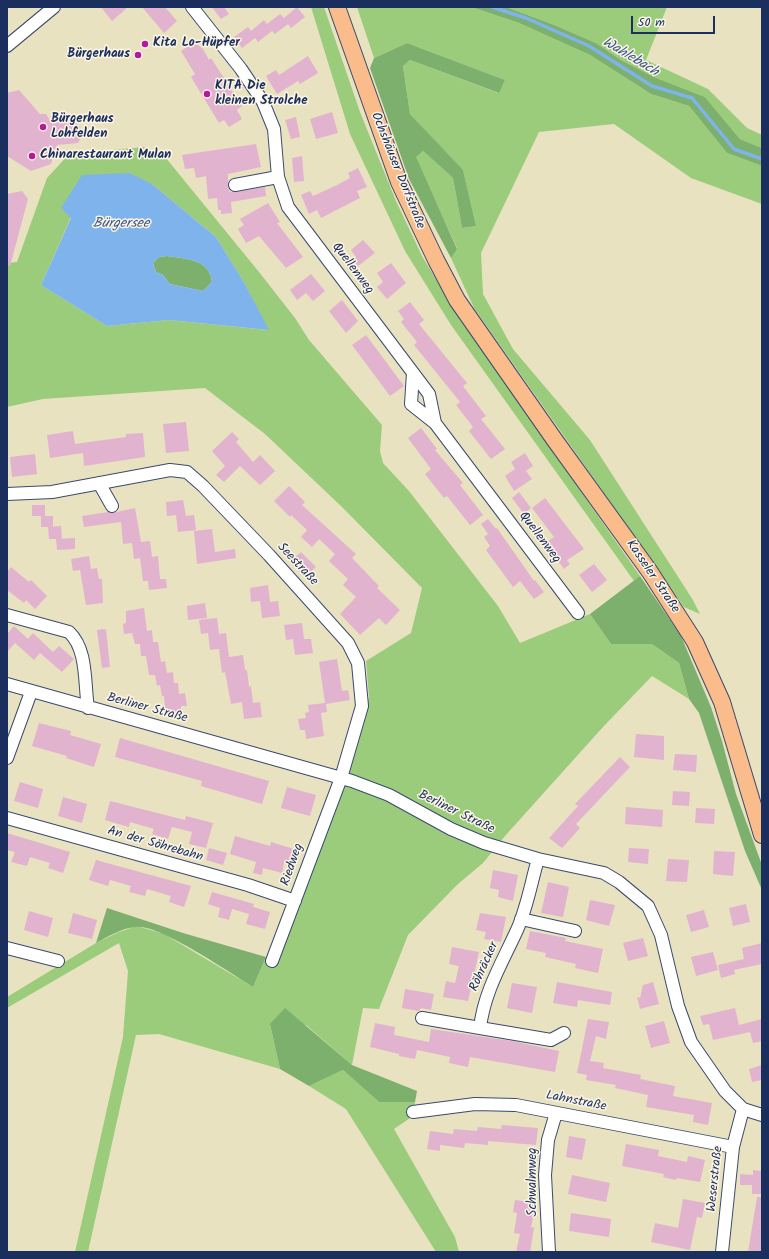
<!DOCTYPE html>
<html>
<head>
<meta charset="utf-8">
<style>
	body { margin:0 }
	#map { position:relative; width:769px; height:1259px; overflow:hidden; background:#e9e2c1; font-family:Kalam,sans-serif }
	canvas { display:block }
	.frame { position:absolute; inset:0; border:8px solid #1b2f5e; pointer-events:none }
	.scale { position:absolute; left:631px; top:16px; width:84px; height:18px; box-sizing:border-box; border:2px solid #1b2f5e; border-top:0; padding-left:5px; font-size:12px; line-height:14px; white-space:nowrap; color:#1b2f5e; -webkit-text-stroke:3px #fcf5e5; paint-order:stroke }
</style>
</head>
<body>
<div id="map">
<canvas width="769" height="1259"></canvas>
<div class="frame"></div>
<div class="scale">50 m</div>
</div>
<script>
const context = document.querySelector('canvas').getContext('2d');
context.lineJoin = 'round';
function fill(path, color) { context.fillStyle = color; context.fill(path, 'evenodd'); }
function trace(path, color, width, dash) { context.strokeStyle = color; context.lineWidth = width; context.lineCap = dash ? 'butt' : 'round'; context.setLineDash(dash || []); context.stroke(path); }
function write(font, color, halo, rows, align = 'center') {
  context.font = font + ' Kalam,sans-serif'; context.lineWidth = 3; context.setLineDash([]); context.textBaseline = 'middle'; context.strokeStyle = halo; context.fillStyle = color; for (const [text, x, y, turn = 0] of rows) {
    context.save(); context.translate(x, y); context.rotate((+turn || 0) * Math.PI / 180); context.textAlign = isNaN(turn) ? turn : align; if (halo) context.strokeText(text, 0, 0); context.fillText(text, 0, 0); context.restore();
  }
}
const green = new Path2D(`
	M311 7H324L360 112 396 201 422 256 459 318 640 576 634 581 451 325 405 251 350 134Z
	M357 7H471L519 23 590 55 651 94 689 106 727 153 762 166V204L691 178 614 124 539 132 481 253 483 294 513 349 590 440 693 600 700 614 684 607 474 308 451 258 457 248 415 157 423 151 453 178 462 228 476 226 463 171 410 114 403 66 410 60 498 93 505 80 407 43 374 58Z
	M506 7H667L646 60 708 89 747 128 762 135V148L740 139 705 97 654 77 621 60 596 43 552 24Z
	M144 147 151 155 161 152 259 272 295 318 309 340 382 425 380 451 383 463 409 491 498 606 520 643 590 614 611 644H652L679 663 689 699 652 676 603 727 505 836 483 863 458 884 408 935 379 1009 363 1008 352 1065 306 1025 270 1024 280 1069 159 1034 136 1035 88 1252H75L123 1037 128 971 119 943 7 1008V997L96 943 119 932 137 926 164 934 253 987 266 957 278 961 350 764 369 697 366 661 411 633 422 588 342 507 265 434 205 388 43 399 7 407V263L17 262 47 178 69 154ZM152 184 216 237 245 284 268 330 169 320 107 326 41 285 71 217Z
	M343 1070 379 1102H415L413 1116 394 1129 455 1237 459 1252H436L346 1109 309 1086Z`);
const forest = new Path2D(`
	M471 7H506L552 24 596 43 621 60 654 77 705 97 740 139 762 148V166L727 153 689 106 651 94 590 55 519 23Z
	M407 43 505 80 499 93 410 60 403 66 410 114 463 170 476 226 462 228 453 178 423 151 416 157 457 249 451 258 409 179 370 68 374 58Z
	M167 256C186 259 210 259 212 282L203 291 170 284 163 275 156 272 153 263 159 257Z
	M640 576 681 636 711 707 722 741 736 794 762 865V890L745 851 699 713 689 699 679 663 652 644H611L590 614Z
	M107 908 183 933 266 957 253 987C230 973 159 924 136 927 121 928 108 937 96 943Z
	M285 1008 352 1065 417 1091 415 1102H379L343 1070 309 1086 280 1069 270 1024Z`);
const water = new Path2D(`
	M129 173 152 184 216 237 245 284 269 330 169 320 107 326 41 285 71 218 61 208 82 175ZM167 256C186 259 210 259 212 282L203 291 170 284 163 275 156 272 153 263 159 257Z`);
const stream = new Path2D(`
	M492 7 526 18 589 46 652 86 692 98 734 149 762 159`);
const building = new Path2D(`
	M101 7H128L112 21Z
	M142 7H165L177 21 164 33Z
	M212 7H224L229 14 221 19Z
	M297 7 305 17 291 28 288 24 275 34 272 31 258 42 255 38 242 48 234 37 248 27 251 31 264 20 267 24 280 14 284 18Z
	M194 42 203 49 209 60 211 58 242 106 237 110 242 119 229 127 224 120 219 123 191 77 195 74 181 51Z
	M308 56 318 73 300 84 298 81 277 94 266 76 276 70 279 75Z
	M19 90 40 114H46L51 122 75 121 84 132 78 143 57 145 51 164 31 171 7 156V93Z
	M332 112 338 133 316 139 310 119Z
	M296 117 300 137 291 139 285 120Z
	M256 144 261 167 228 174V187L230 192H236L265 187 266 196 231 202 232 213 221 214V210H218L217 198 208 199 206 176 196 178 194 168 185 169 182 155Z
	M302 156 304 181 294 182 292 158Z
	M358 168 367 187 357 191 360 198 321 218 317 210 309 214 301 195 310 191 313 196 339 184 350 178 348 173Z
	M22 191 28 199 10 266 7 265V194Z
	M268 203 280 222 277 223 303 257 286 268 259 236 246 243 238 229 244 225 240 219Z
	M363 240 375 253 358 266 352 260 356 257 351 250Z
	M391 263 406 283 387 299 377 287 383 282 377 273Z
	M311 274 325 291 313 301 306 293 297 300 290 290Z
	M342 300 358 321 346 333 329 311Z
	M410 302 424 320 419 324 467 383 463 386 486 416 481 419 505 449 491 459 469 431 473 427 456 405 460 402 414 345 417 342 401 322 404 319 398 311Z
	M366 335 404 386 390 396 352 345Z
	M186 422 189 451 166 453 163 424Z
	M421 428 437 449 435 450 463 483 460 485 483 515 470 525 447 496 444 498 425 474 431 469 408 438Z
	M73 431 75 444 126 437V434L143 433 145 457 84 466 83 453 50 458 47 435Z
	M232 432 239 439 236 442 253 462 260 455 275 471 260 485 240 466 224 482 216 475 225 466 212 451Z
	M525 453 533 466 526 471 532 479 514 491 505 476 515 469 511 462Z
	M35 454 37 474 12 477 10 457Z
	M289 486 305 502 302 505 356 554 352 558 379 586 377 588 400 610 386 625 379 618 360 635 340 614 356 597 343 585 348 579 329 561 335 554 319 539 312 547 301 537 307 530 291 515 290 517 274 501Z
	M519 492 531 508 524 514 512 498Z
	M545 498 584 549 567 560 570 564 564 569 545 543 554 537 532 508Z
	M183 500 186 516 194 515 196 530 178 532 176 515 167 516 166 502Z
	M32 505H45V516H32Z
	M135 508 141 542 150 541 152 557 158 556 160 579H166L167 588 149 590 148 581H143L140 558 134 559 132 543 123 544 121 522 84 527 82 516 108 512 112 513Z
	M41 516H53V527H41Z
	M488 519 496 529 497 528 534 581 535 580 544 592 534 599 520 581 513 587 486 550 490 546 484 537 488 534 481 524Z
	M61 526 62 539H49L48 527Z
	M212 529 215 552 235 549 236 558 197 564 194 531Z
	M75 538V549L57 550 56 539Z
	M301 552 316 567 305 577 290 562Z
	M89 556 91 569 97 568 99 579H102L103 603 86 605 80 570 73 571 71 559Z
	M594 564 607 580 592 592 579 575Z
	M11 567 29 582 31 580 47 596 35 609 26 600 24 603 7 590V572Z
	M268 585 270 602 278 601 280 616 262 618 260 601 251 602 250 588Z
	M205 603 207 618 188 620 187 606Z
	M144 608 147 631 152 630 153 642H158L161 662 165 661 167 673 173 672 174 683H178L179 694 185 693 187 706H181L182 717 171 719V714L166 715 164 696H162L160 685 157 686 155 675H149L146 656H141L140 644H135L132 633 124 634 123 624 126 623V611Z
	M217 618 219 634 226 633 229 657 243 655 245 670H247L249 687 251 686 253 703 260 702 262 717 244 719 242 702 231 704 225 672 222 673 219 649 210 650 208 633 201 634 199 620Z
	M302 623 304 639H311L313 653 295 655 293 639 286 640 284 625Z
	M14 626 28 639 33 633 53 652 59 646 74 659 62 672 40 653 34 660 15 643 7 652V634Z
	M106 629 110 667 102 668 97 630Z
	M337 659 342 691 348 690 350 700 326 704 327 712 321 713 324 736 306 739 305 730H300L298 719 306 718 305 713 309 712 308 705 325 703 319 662Z
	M39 723 71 731 70 735 101 744 94 767 66 758 67 756 32 746Z
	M636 734 664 736V760L634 757Z
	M120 738 269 781 262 804 201 786 202 781 115 757Z
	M675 754 697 755 696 772 673 770Z
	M620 757 630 767 576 824 580 828 562 848 549 838 578 806 575 804Z
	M20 782 43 789 38 808 14 801Z
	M287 787 316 795 310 816 281 808Z
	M673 791 690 792 689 806 672 805Z
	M63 797 87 804 82 823 58 816Z
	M110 801 185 820 186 816 213 823 206 848 189 844 192 832 172 827 168 839 152 834 154 829 130 822 129 827 105 820Z
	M626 807 663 810 662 827 625 824Z
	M696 808 715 809 714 824 695 823Z
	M7 833 70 852 63 873 48 868 50 863 30 857 27 866 11 862 15 852 7 850Z
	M235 836 270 846 271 842 297 850 293 866 284 863 282 873 263 868 262 875 253 873 256 862 230 854Z
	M209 848 227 853 223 865 206 860Z
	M629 848 649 849 648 864 628 862Z
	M714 851 735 852 733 876 713 874Z
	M668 859 689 860 687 882 666 881Z
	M96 860 191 886 184 907 169 902 171 896 147 889 145 896 129 892 131 886 110 880 108 886 89 880Z
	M493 870 518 875 513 901 498 897 499 890 490 888Z
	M548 882 569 887 563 917 541 913Z
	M212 892 254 904 253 907 270 912 265 929 246 924 249 914 232 909 229 920 218 917 220 908 208 904Z
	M590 900 615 905 609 926 586 920Z
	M746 904 750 922 733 926 729 908Z
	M704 910 709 927 691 932 686 915Z
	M29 911 53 918 48 937 24 930Z
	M73 913 97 920 92 939 68 933Z
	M480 913 506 917 501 942 484 939 486 932 476 930Z
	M530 931 566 938 565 941 603 949 598 973 575 968 576 964 545 957 546 953 526 949Z
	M643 938 648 956 628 961 623 943Z
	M762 943V964L734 970 735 974 721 978 718 965 744 959 742 948Z
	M452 947 479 952 468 1001 443 997 446 981 455 983 459 966 449 964Z
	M713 952 718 970 696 976 691 957Z
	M557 982 612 992 610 1005 578 1000 577 1007 553 1003Z
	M653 982 659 1004 640 1009 637 997 640 998 643 985Z
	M512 983 537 987 532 1013 507 1008Z
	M405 989 434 994 431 1010 421 1008 419 1011 402 1008Z
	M735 1008 739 1025 762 1019V1041L753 1043 750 1032 713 1040 709 1024 703 1025 700 1016Z
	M588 1019 609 1022 606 1039 596 1036 590 1061 604 1063 603 1068 641 1075 640 1079 675 1086 673 1096 712 1103 708 1125 693 1122 694 1115 646 1107 648 1095 615 1088 616 1085 586 1080 587 1075 577 1073Z
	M664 1021 670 1043 651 1048 645 1026Z
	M375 1023 395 1027 394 1035 429 1042 431 1029 512 1041 559 1051 555 1072 470 1057 468 1067 449 1063 450 1057 417 1050 415 1059 399 1056V1054L370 1047Z
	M762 1065V1080L752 1082 749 1069Z
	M502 1125 538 1128 536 1145 488 1141V1145L465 1143 464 1148 440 1145V1151L427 1149 430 1131 453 1134 454 1129 477 1131 478 1127 501 1129Z
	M569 1136 586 1139 582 1160 566 1157Z
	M626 1144 659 1150 658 1156 687 1162 688 1156 705 1160 700 1182 677 1178 676 1180 663 1177 664 1174 622 1166Z
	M753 1170 762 1171V1194H752V1185H740V1174L753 1175Z
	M572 1175 610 1183 606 1202 568 1194Z
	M757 1197H762V1252H748Z
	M683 1199 705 1203 702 1218 697 1217 690 1250 651 1242 655 1223 678 1228Z
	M515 1200 536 1203 531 1227 534 1228 530 1252H516L520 1234 514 1233 517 1213 513 1212Z
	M571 1213 611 1219 609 1237 569 1231Z`);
const minor = new Path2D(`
	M192 7 241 69 263 102 274 129 278 177 288 207 429 394 435 423 578 613
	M7 46 54 7
	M235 185 278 177
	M413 373 411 404 435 423
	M99 483 112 506
	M7 494 52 492 170 470 187 472 203 486 269 555 348 643 358 663 362 706 341 778 272 961
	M7 615 69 632C88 650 84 683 88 708
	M7 684 352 781 389 795 451 829 484 843 538 859 604 873 619 882 648 906 661 935 678 1006 691 1042 725 1091 743 1109 762 1115
	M7 758 31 692
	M7 818 248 885 295 901
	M538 859C531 883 527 908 517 930 502 963 484 992 480 1028L551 1040 564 1033
	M521 919 575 931
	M7 948 58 961
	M422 1018 480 1028
	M413 1112 475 1104 516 1105 733 1147
	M549 1252 545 1175 548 1140 556 1113
	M722 1252 733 1147 743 1109`);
const major = new Path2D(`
	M337 7 399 182 436 260 457 300 554 439 650 572 695 642 722 702 762 835`);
const markers = [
	[145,44,4,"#b5179e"],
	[138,55,4,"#b5179e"],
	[207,94,4,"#b5179e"],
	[43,127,4,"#b5179e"],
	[32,156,4,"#b5179e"]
];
const poiNames = [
	["Kita Lo-Hüpfer",153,44],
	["Bürgerhaus",130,55,"right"],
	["KITA Die",215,87],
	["kleinen Strolche",215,102],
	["Bürgerhaus",51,120],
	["Lohfelden",51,135],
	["Chinarestaurant Mulan",40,156]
];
const streetNames = [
	["Ochshäuser Dorfstraße",397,171,68],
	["Quellenweg",352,269,53],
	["Quellenweg",539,538,53],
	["Seestraße",297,565,47],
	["Kasseler Straße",652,577,56],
	["Berliner Straße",147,709,15],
	["Berliner Straße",456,813,26],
	["An der Söhrebahn",155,845,16],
	["Riedweg",293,865,-71],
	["Röhräcker",485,967,-66],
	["Lahnstraße",576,1102,11],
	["Weserstraße",716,1179,-84],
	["Schwalmweg",534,1182,-90]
];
const waterNames = [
	["Wahlebach",630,58,31],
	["Bürgersee",121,225]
];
fill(green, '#9bcc7c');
fill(forest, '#7cb06c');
fill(water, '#7eb3ec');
trace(stream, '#7eb3ec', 3.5);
fill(building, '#e1b3ce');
trace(minor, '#3a4a6d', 14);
trace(major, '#3a4a6d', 18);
trace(minor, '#fff', 12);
trace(major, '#fabc8b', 16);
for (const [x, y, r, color] of markers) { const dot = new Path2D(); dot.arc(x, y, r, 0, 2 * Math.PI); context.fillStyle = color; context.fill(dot); trace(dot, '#fcf5e5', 1.5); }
write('bold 13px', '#1b2f5e', '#fcf5e5', poiNames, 'left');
write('13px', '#1b2f5e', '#fcf5e5', streetNames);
write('italic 14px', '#395789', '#fcf5e5', waterNames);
</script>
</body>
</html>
